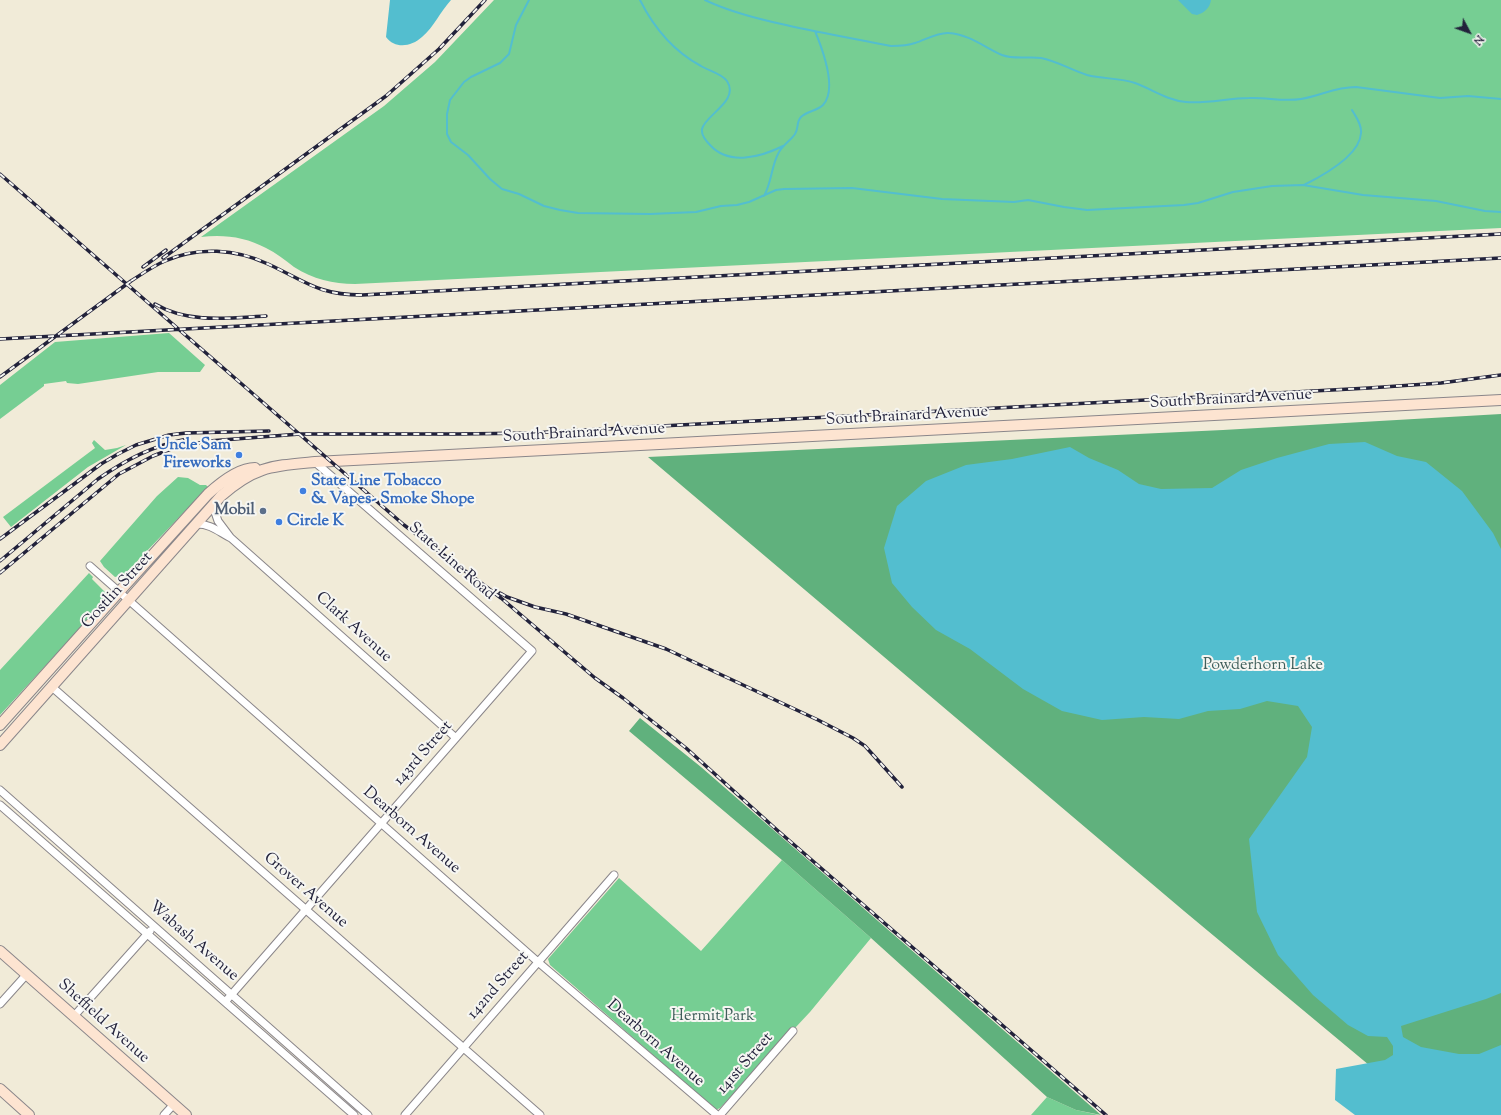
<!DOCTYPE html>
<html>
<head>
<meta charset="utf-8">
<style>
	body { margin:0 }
	#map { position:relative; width:1501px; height:1115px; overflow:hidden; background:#f1ebd8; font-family:"Sorts Mill Goudy",serif }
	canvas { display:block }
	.north { position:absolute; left:1449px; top:12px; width:40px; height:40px; -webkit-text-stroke:3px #f6f6f2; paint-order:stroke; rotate:131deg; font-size:11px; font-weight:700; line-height:16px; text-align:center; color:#22223b }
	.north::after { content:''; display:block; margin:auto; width:14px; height:18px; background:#22223b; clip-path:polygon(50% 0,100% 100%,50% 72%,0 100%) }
</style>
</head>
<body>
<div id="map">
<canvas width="1501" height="1115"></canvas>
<div class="north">N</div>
</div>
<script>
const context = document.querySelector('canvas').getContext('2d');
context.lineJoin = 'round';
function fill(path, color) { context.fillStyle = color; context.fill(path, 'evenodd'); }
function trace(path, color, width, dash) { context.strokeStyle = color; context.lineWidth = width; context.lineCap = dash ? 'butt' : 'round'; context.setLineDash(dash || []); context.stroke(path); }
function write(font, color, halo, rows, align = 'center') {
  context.font = font + ' "Sorts Mill Goudy",serif'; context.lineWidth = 4; context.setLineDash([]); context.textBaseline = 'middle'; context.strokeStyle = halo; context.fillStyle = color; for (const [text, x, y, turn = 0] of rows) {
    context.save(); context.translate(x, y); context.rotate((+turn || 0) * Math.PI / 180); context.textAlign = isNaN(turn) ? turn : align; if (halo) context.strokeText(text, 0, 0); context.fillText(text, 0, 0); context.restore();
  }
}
const green = new Path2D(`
	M494 0H1501V228L355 284C333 284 313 279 294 267 285 260 276 253 266 248 246 237 223 234 201 237L384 106 435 62Z
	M169 333 205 365 200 372H158L78 384 67 383 66 381 44 384V386L0 419V385L55 342Z
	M94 440 105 450 117 448 126 445 88 467 11 527 3 517 95 448 92 443Z
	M178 477 188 478 200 485H206L208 487 124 575 115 577 104 567 100 561 157 496Z
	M89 573 93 577 92 579 107 594 105 601 0 715V670Z
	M782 860 871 938 810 1012 720 1108 716 1110 550 965 548 959 619 878 701 951Z
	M1047 1097 1076 1110 1099 1115H1031Z`);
const forest = new Path2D(`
	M1501 414V1115H1429L1184 911 648 457 1223 430Z
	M640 718 701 767 1101 1115 1076 1110 1047 1097 871 938 782 860 629 731Z`);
const water = new Path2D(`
	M390 0H451C440 12 434 27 422 37 411 47 395 49 386 37Z
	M1178 0H1211C1210 8 1204 13 1197 15L1192 14Z
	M1365 442 1397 456 1426 462 1462 491 1493 533 1501 549V993L1486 999 1401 1026 1403 1037 1421 1047 1459 1054H1479L1501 1045V1115H1355L1335 1100 1336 1069 1385 1060 1393 1055V1046L1387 1037 1368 1036 1348 1025 1313 995 1278 955 1257 912 1249 839 1307 757 1312 727 1298 706 1267 701 1240 709 1208 711 1179 719 1144 717 1102 720 1062 711 1023 689 970 649 936 630 912 607 892 583 884 548 897 506 926 481 966 465 1012 459 1070 447 1089 458 1118 470 1139 484 1161 489 1212 488 1241 470 1277 458 1329 444Z`);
const stream = new Path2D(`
	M529 0 516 25 509 54 500 63 471 77 464 82 450 100 447 114V134L451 142 468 155 490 179 502 189 519 194 544 206 560 210 578 213 650 214 696 212 721 206 737 205 749 202 776 190 784 189 852 188 942 199 1014 202 1028 200 1064 207 1087 210 1184 205 1198 203 1233 192 1272 186 1303 185 1363 195 1436 201 1485 211 1501 212
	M640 0C654 28 673 51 701 66 709 71 721 73 727 81 740 101 705 115 702 129 701 135 706 141 710 145 729 166 761 157 783 146
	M705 0C730 12 758 19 786 25 821 33 856 39 891 46 899 46 907 46 915 43 925 40 938 32 949 33 968 34 986 48 1002 55 1015 60 1029 56 1041 58 1057 61 1071 70 1087 75 1103 79 1120 78 1135 83 1152 89 1166 100 1186 102 1207 104 1228 98 1249 98 1266 97 1283 102 1301 99 1321 96 1334 87 1356 87L1440 98 1468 96 1501 99
	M1304 185C1322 176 1360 155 1361 133 1362 125 1356 117 1352 110
	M764 196C772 182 771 166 779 152 783 145 791 140 795 134 799 128 796 122 801 117 807 111 817 111 823 105 838 89 822 48 815 31`);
const street = new Path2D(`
	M213 506 218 521 230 537
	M197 524C211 524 219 532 231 538L456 738
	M90 566 538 962 717 1115
	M52 687 540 1115
	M0 790 368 1115
	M0 805 354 1115
	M225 1002 532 651 315 462
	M0 1004 27 974
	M74 1016 150 931
	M164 1115 174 1104
	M405 1115 614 875
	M720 1115 793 1031`);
const secondary = new Path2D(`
	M0 725 119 592 208 494C220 483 238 468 255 468
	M0 745 221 496C255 466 272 466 315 462L1501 400
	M0 951 186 1115
	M0 1089 29 1115`);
const rail = new Path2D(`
	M0 174 404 525 501 598 595 678 623 698 686 748 777 830 1106 1115
	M163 258 386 96 439 49 485 0
	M143 267 166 250
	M131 281C142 274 153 266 165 261 198 246 236 249 268 264 305 281 318 295 362 295L1501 234
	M155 304C189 324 229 318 266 316
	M0 339 1501 258
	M0 377 131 281
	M0 539 101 464 118 454 136 445 169 435 186 433 269 431
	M0 561 98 479C127 459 152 446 187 439
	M0 573 119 474 153 456 171 449 209 441 300 434H459L531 433 1369 388 1441 383 1501 375
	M500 593 507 597 535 607 566 614 666 649 818 720 853 738 865 746 902 787`);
const markers = [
	[239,455,4,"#3f7fe0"],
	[303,491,4,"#3f7fe0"],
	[263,511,4,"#5c6f8a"],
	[279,522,4,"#3f7fe0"]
];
const streetNames = [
	["South Brainard Avenue",1231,400,-3],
	["South Brainard Avenue",907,417,-3],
	["South Brainard Avenue",584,434,-3],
	["State Line Road",451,562,41],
	["Gostlin Street",118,591,-48],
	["Clark Avenue",353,628,42],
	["143rd Street",424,754,-49],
	["Dearborn Avenue",411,831,41],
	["Grover Avenue",305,891,41],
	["Wabash Avenue",193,942,41],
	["142nd Street",499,986,-49],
	["Sheffield Avenue",103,1022,42],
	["Dearborn Avenue",655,1044,41],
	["141st Street",746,1064,-49]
];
const shopNames = [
	["Uncle Sam",231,446,"right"],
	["Fireworks",231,464,"right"],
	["State Line Tobacco",311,482],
	["& Vapes- Smoke Shope",311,500],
	["Circle K",287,522]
];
const serviceNames = [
	["Mobil",255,511]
];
const parkNames = [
	["Powderhorn Lake",1263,666],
	["Hermit Park",713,1017]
];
fill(green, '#76ce93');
fill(forest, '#60b17d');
fill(water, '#53becf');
trace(stream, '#53becf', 2);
trace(street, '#8a868a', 9);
trace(secondary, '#8a868a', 12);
trace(street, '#fff', 7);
trace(secondary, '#fde4d1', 10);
trace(rail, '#22223b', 3.5);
trace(rail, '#f6f6f2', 2, [6]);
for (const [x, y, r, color] of markers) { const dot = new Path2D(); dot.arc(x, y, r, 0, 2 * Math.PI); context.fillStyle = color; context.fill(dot); trace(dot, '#f6f6f2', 1.5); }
write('16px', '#22223b', '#f6f6f2', streetNames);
write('bold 16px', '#366cbe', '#f6f6f2', shopNames, 'left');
write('bold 16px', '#4e5e75', '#f6f6f2', serviceNames, 'right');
write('16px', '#3f5e5a', '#f6f6f2', parkNames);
</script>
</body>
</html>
